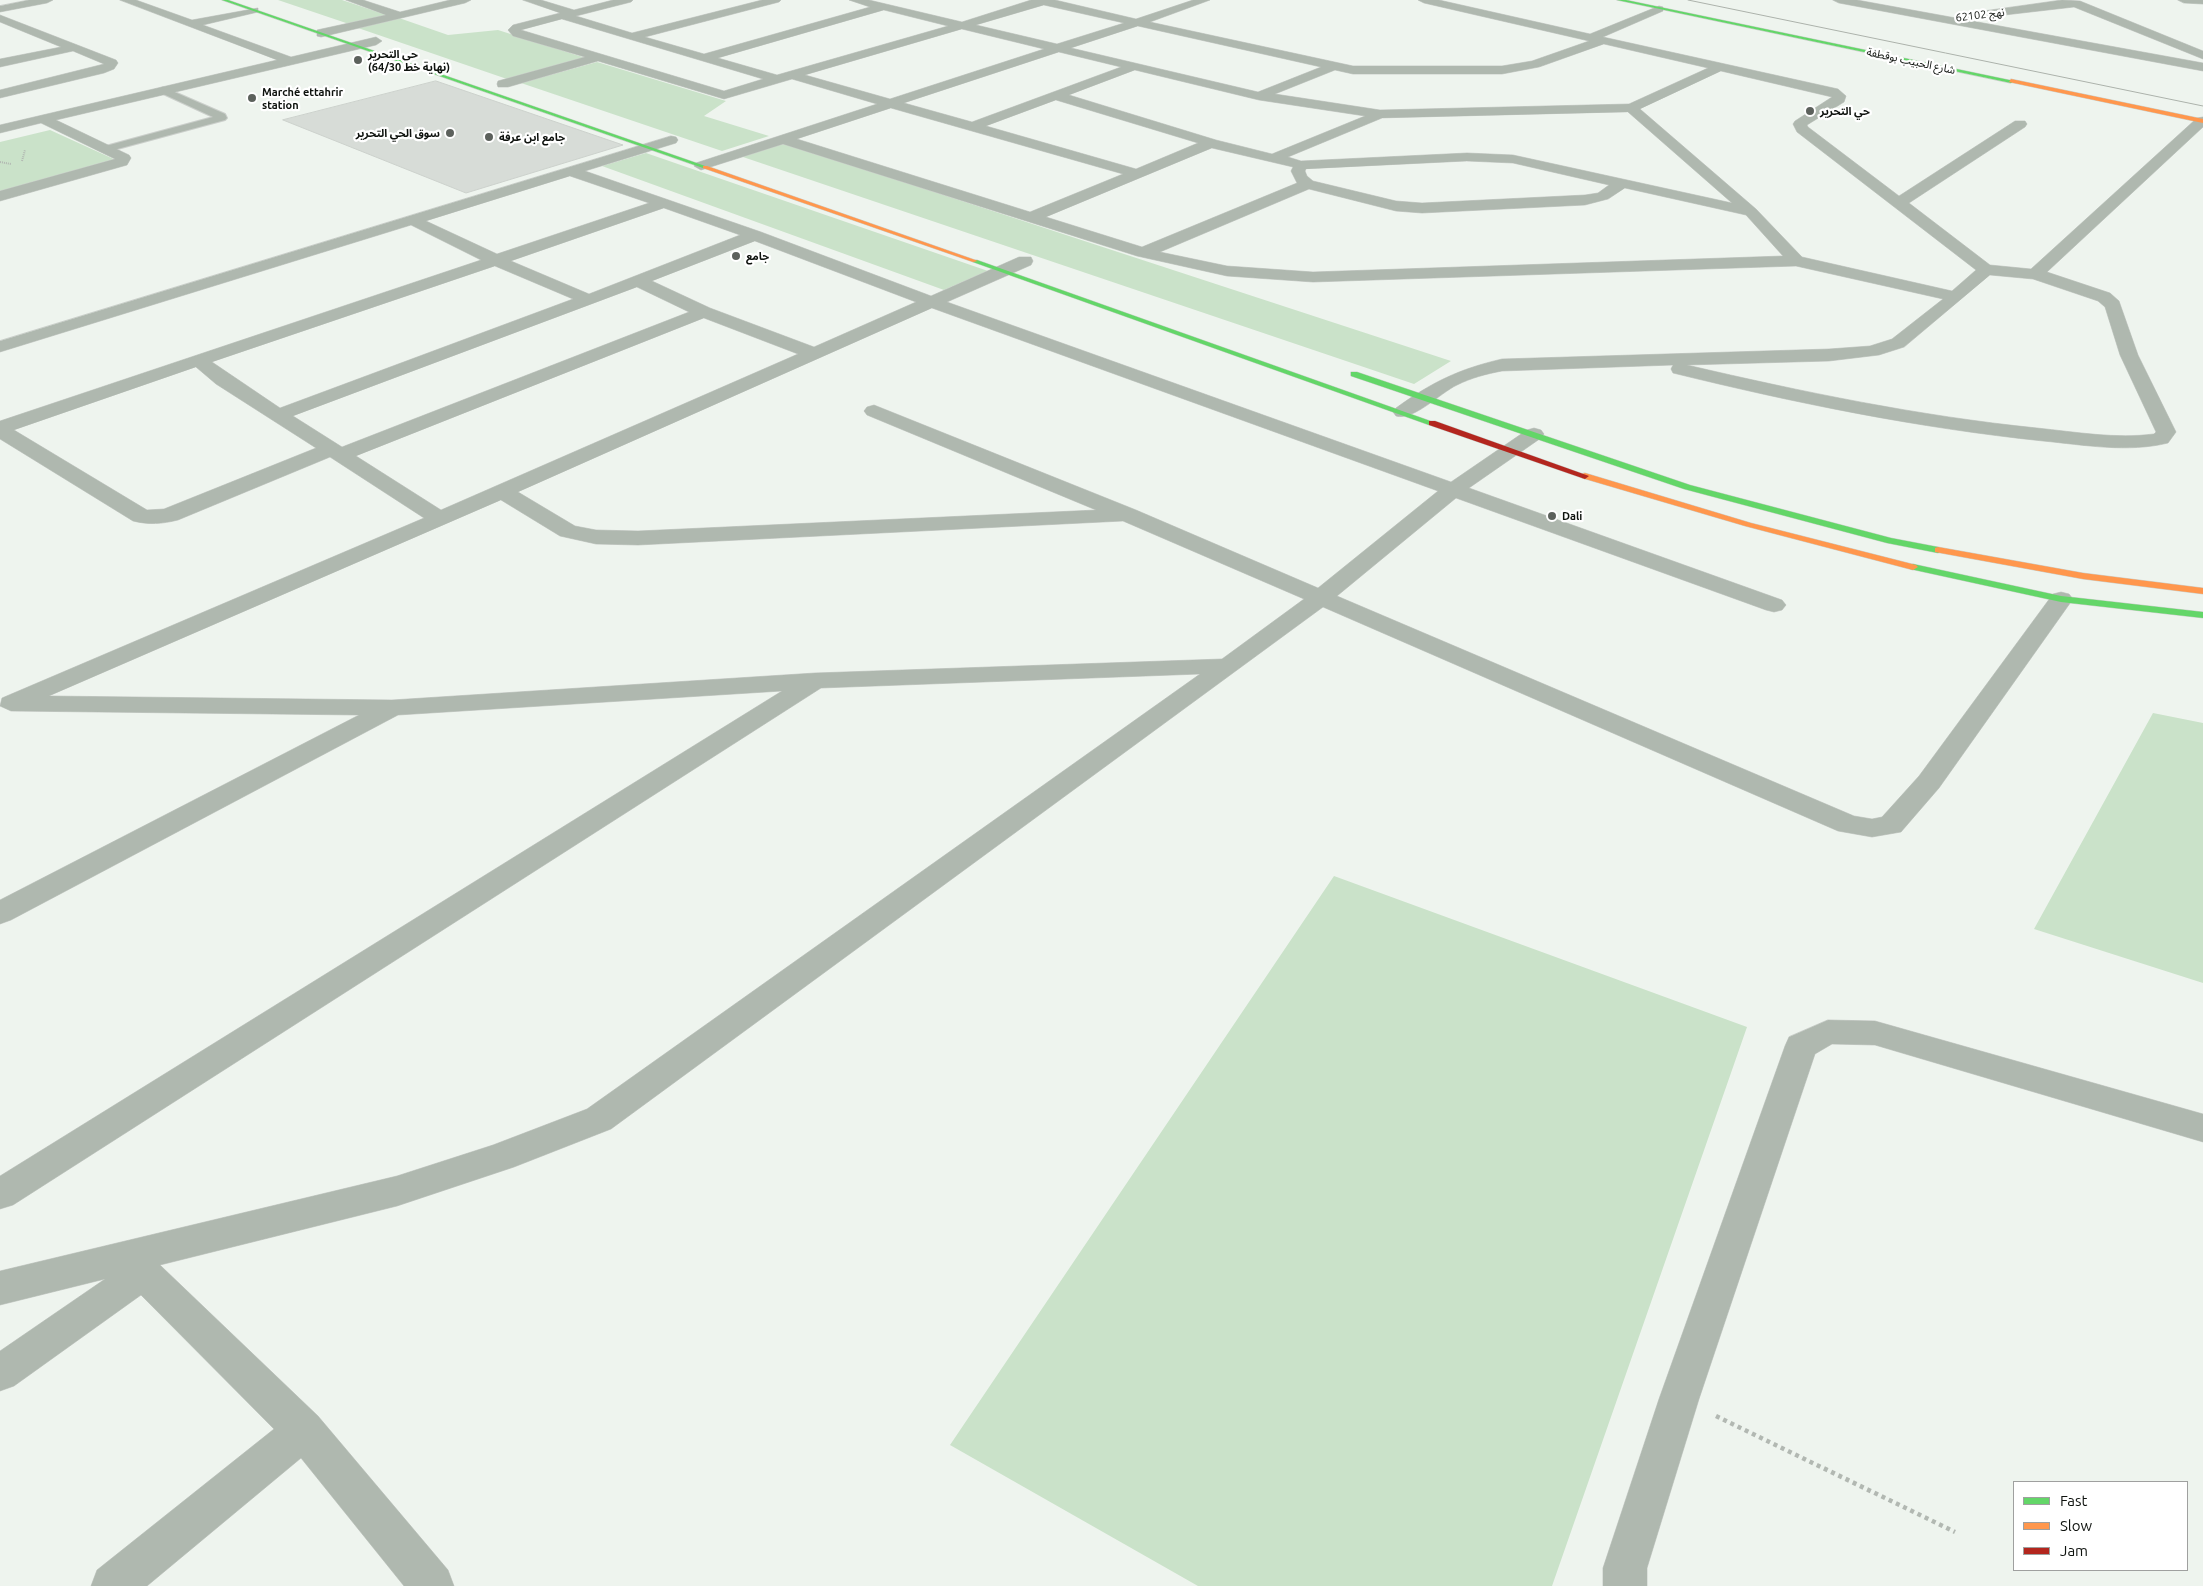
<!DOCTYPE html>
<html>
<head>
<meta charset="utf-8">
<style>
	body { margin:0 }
	#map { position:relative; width:2203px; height:1586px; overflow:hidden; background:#eef4ee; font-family:Ubuntu,sans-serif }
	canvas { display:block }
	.legend { position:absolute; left:2013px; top:1481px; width:175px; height:90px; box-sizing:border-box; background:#fff; border:1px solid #9fa09f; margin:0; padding:6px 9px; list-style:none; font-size:15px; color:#0e120e }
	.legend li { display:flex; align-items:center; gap:10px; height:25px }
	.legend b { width:25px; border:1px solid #9fa09f }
</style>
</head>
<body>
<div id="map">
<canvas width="2203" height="1586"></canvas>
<ul class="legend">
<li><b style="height:6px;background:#63d668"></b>Fast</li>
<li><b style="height:6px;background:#ff974d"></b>Slow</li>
<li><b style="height:6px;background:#b3261e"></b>Jam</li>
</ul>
</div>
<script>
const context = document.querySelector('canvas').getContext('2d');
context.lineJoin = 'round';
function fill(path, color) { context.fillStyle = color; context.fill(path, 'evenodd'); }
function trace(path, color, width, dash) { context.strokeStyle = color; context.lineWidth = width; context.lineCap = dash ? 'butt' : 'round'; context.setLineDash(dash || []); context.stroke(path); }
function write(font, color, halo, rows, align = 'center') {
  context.font = font + ' Ubuntu,"Noto Sans Arabic",sans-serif'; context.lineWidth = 4.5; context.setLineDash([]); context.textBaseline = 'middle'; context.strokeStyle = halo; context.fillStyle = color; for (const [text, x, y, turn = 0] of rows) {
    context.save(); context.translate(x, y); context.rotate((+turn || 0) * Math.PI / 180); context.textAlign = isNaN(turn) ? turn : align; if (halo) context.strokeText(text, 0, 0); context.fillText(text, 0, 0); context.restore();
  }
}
const green = new Path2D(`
	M278 0H342L387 15 349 24Z
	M399 18 448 35 498 30 586 58 507 79 358 28Z
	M597 62 726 101 704 116 769 136 722 151 521 83Z
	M50 130 118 161 0 192V142Z
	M782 142 1451 361 1414 384 740 156Z
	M646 153 988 271 944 290 602 166Z
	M2153 713 2203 723V983L2034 929Z
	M1334 876 1747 1027 1552 1586H1198L950 1445Z`);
const building = new Path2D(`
	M436 81 623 145 466 193 283 120Z`);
const pathFar1 = new Path2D(`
	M22 161 25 150
	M0 162 11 164`);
const path = new Path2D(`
	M1716 1416 1955 1532`);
const lane = new Path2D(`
	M163 87 225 114 227 118 225 120 110 151H102V147L213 117 159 92 158 90Z`);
const street = new Path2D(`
	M29 0H53L47 3 0 12V6Z
	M120 0H136L192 20 258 8V12L203 25 291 57 376 37 382 41 376 45 56 120 129 155 131 158 127 165 0 201V191L115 159 41 123 0 133V125L277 60Z
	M346 0H363L400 12 450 0H471L465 3 321 37 317 36V30L386 15Z
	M523 0H541L574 10 613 0H633L631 2 576 16 632 33 762 0H781L779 2 645 37 704 54 870 7 849 0H869L962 22 1031 0H1055L1136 19 1193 0H1210L1150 22 1353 66H1502L1532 61 1589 41 1424 3 1418 0H1439L1590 34 1659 6 1663 7V11L1603 37 1838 89 1846 96 1844 102 1807 125 1808 127 1899 196 2015 121H2025L2027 124 2025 127 1909 203 1990 265 2031 269 2197 118 2203 117V127L2047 272 2110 293 2119 301 2138 355 2176 432 2168 443C2128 453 2084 445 2043 441 1918 428 1795 403 1673 373L1671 369 1673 365 1502 371C1486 374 1471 378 1457 385 1440 393 1414 421 1396 416L1393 412 1396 408C1432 382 1459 369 1502 359L1829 349 1870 346 1892 339 1943 299 1796 266 1313 282 1227 276 1137 256 783 144 701 170 694 166 696 163 877 104 792 79 724 99 598 61 508 87H498L497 84 498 81 585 57 513 36 508 30 513 25 560 13ZM1044 5 1124 23 1057 44 976 25ZM884 10 948 26 777 75 718 58ZM562 19 763 79 724 91 521 30ZM1138 26 1321 67 1258 92 1071 48ZM962 29 1044 49 890 99 805 75ZM1604 44 1708 68 1629 104 1380 110 1275 94 1335 70 1353 74H1502L1539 67ZM1059 52 1121 67 972 122 904 103ZM1135 70 1259 100 1365 116 1272 154 1216 140 1069 95ZM1721 71 1832 97 1795 121 1793 124 1797 132 1976 270 1952 291 1802 257 1756 209 1640 109ZM1056 100 1198 143 1136 169 986 126ZM891 108 1123 174 1030 212 797 139ZM1628 112 1732 203 1513 155 1467 153 1301 161 1288 157 1382 118ZM1212 148 1293 167 1291 171 1297 183 1142 247 1046 217ZM1467 161 1513 163 1609 185 1598 193 1585 195 1422 203 1396 201 1313 181 1307 176 1305 171 1306 169ZM1625 188 1746 215 1783 256 1313 272 1227 266 1160 252 1309 189 1396 211 1422 213 1585 205 1608 199ZM1990 275 2033 279 2098 301 2105 307 2120 355 2156 432 2154 434C2116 439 2076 432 2037 428 1919 416 1803 392 1687 365L1829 361 1879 355 1904 347Z
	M1833 0H1857L2203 63V71L1839 3Z
	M2062 0 2080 1 2203 51V59L2074 7 1970 19 1964 16 1970 13Z
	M2178 0H2203V4L2184 3Z
	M0 15 116 60 118 63 114 69 104 73 0 98V90L104 64 73 51 0 67V59L61 47 0 22Z
	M671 136 676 137 678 140 676 143 585 171 761 232 931 296 1019 257H1031L1033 261 1031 265 947 302 1451 482 1527 430 1534 428 1541 430 1544 434 1541 438 1469 488 1782 600 1786 605 1782 610 1774 612 1766 610 1456 498 1337 596 1854 816 1872 819 1882 817 1919 776 2053 594 2061 592 2069 594 2073 599 1939 788 1901 832 1872 837 1838 831 1323 607 611 1129 514 1167 397 1206 160 1265 318 1416 448 1570 454 1586H404L301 1458 147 1586H91L97 1570 274 1429 141 1295 14 1386 0 1391V1351L105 1279 0 1305V1271L397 1176 493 1145 587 1109 1200 674 821 688 13 1205 0 1209V1176L782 691 398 715 11 920 0 924V900L359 715 11 711 0 706 2 698 424 518 330 457 178 520C162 524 149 525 133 521L0 439V421L481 260 411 225 0 352V341ZM570 176 649 203 497 254 426 221ZM664 208 740 235 589 294 511 261ZM755 241 916 302 814 347 710 308 652 281ZM495 266 573 299 280 408 212 362ZM637 287 689 312 342 447 293 416ZM932 308 1438 491 1318 588 1136 510 874 405 867 407 864 411 867 415 1096 510 638 531 596 530 575 526 518 492ZM704 318 798 354 441 510 356 456ZM196 367 216 384 316 448 164 509 147 510 14 430ZM501 500 560 536 596 544 638 545 1123 521 1304 599 1222 659 815 673 392 700 49 696Z
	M1828 1020 1875 1021 2203 1114V1142L1875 1045 1832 1044 1815 1054 1699 1399 1647 1568V1586H1603V1568L1659 1399 1785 1046 1789 1037Z`);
const fast = new Path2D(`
	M222 0H228L708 167 703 168Z
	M1617 0H1626L2014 81 2011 83Z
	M973 260H977L1436 423 1429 425 973 262Z
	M1351 372H1357L1690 485 1891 538 1938 547 1943 550 1938 553 1887 543 1684 489 1351 376Z
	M1913 564 2061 596 2203 612V618L2061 602 1910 569 1908 567Z`);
const slow = new Path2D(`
	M2011 79 2203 119V123L2009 82Z
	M703 166H707L978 261 973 262 703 168Z
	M1585 473 1751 523 1916 565 1918 567 1913 570 1745 526 1582 478V474Z
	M1938 547 2083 573 2203 588V594L2083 579 1935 552V548Z`);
const jam = new Path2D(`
	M1429 421H1435L1589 476 1585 479 1582 478 1429 425Z`);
const tram = new Path2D(`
	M1688 0 2203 106`);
const markers = [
	[358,60,5,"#5c615c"],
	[252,98,5,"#5c615c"],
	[1810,111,5,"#5c615c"],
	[450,133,5,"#5c615c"],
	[489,137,5,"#5c615c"],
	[736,256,5,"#5c615c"],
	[1552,516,5,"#5c615c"]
];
const farStreetnames = [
	["نهج 62102",1980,15,-7],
	["شارع الحبيب بوقطفة",1911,61,12]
];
const farPoinames = [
	["حي التحرير",368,54],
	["(نهاية خط 64/30)",368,67],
	["Marché ettahrir",262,92],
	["station",262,105],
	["حي التحرير",1820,111],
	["سوق الحي التحرير",440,133,"right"],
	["جامع ابن عرفة",499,137],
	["جامع",746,256],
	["Dali",1562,516]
];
fill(green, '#cae2c9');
fill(building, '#d7dcd7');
trace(building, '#ccd1cc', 1);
trace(lane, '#cbcfcb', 2);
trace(street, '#cbcfcb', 1);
trace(fast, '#cbcfcb', 1);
trace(slow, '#cbcfcb', 1);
trace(jam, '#cbcfcb', 1);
trace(pathFar1, '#b2b8b2', 2, [1, 1]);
trace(path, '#b2b8b2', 4.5, [4, 4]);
fill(lane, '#afb8af');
fill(street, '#afb8af');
fill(fast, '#63d668');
fill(slow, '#ff974d');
fill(jam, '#b3261e');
trace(tram, '#acb2ab', 1);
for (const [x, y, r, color] of markers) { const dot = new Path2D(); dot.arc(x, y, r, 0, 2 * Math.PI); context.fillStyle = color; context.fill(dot); trace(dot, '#fff', 2); }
write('11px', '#0e120e', '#fff', farStreetnames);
write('bold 11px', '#0e120e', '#fff', farPoinames, 'left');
</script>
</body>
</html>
